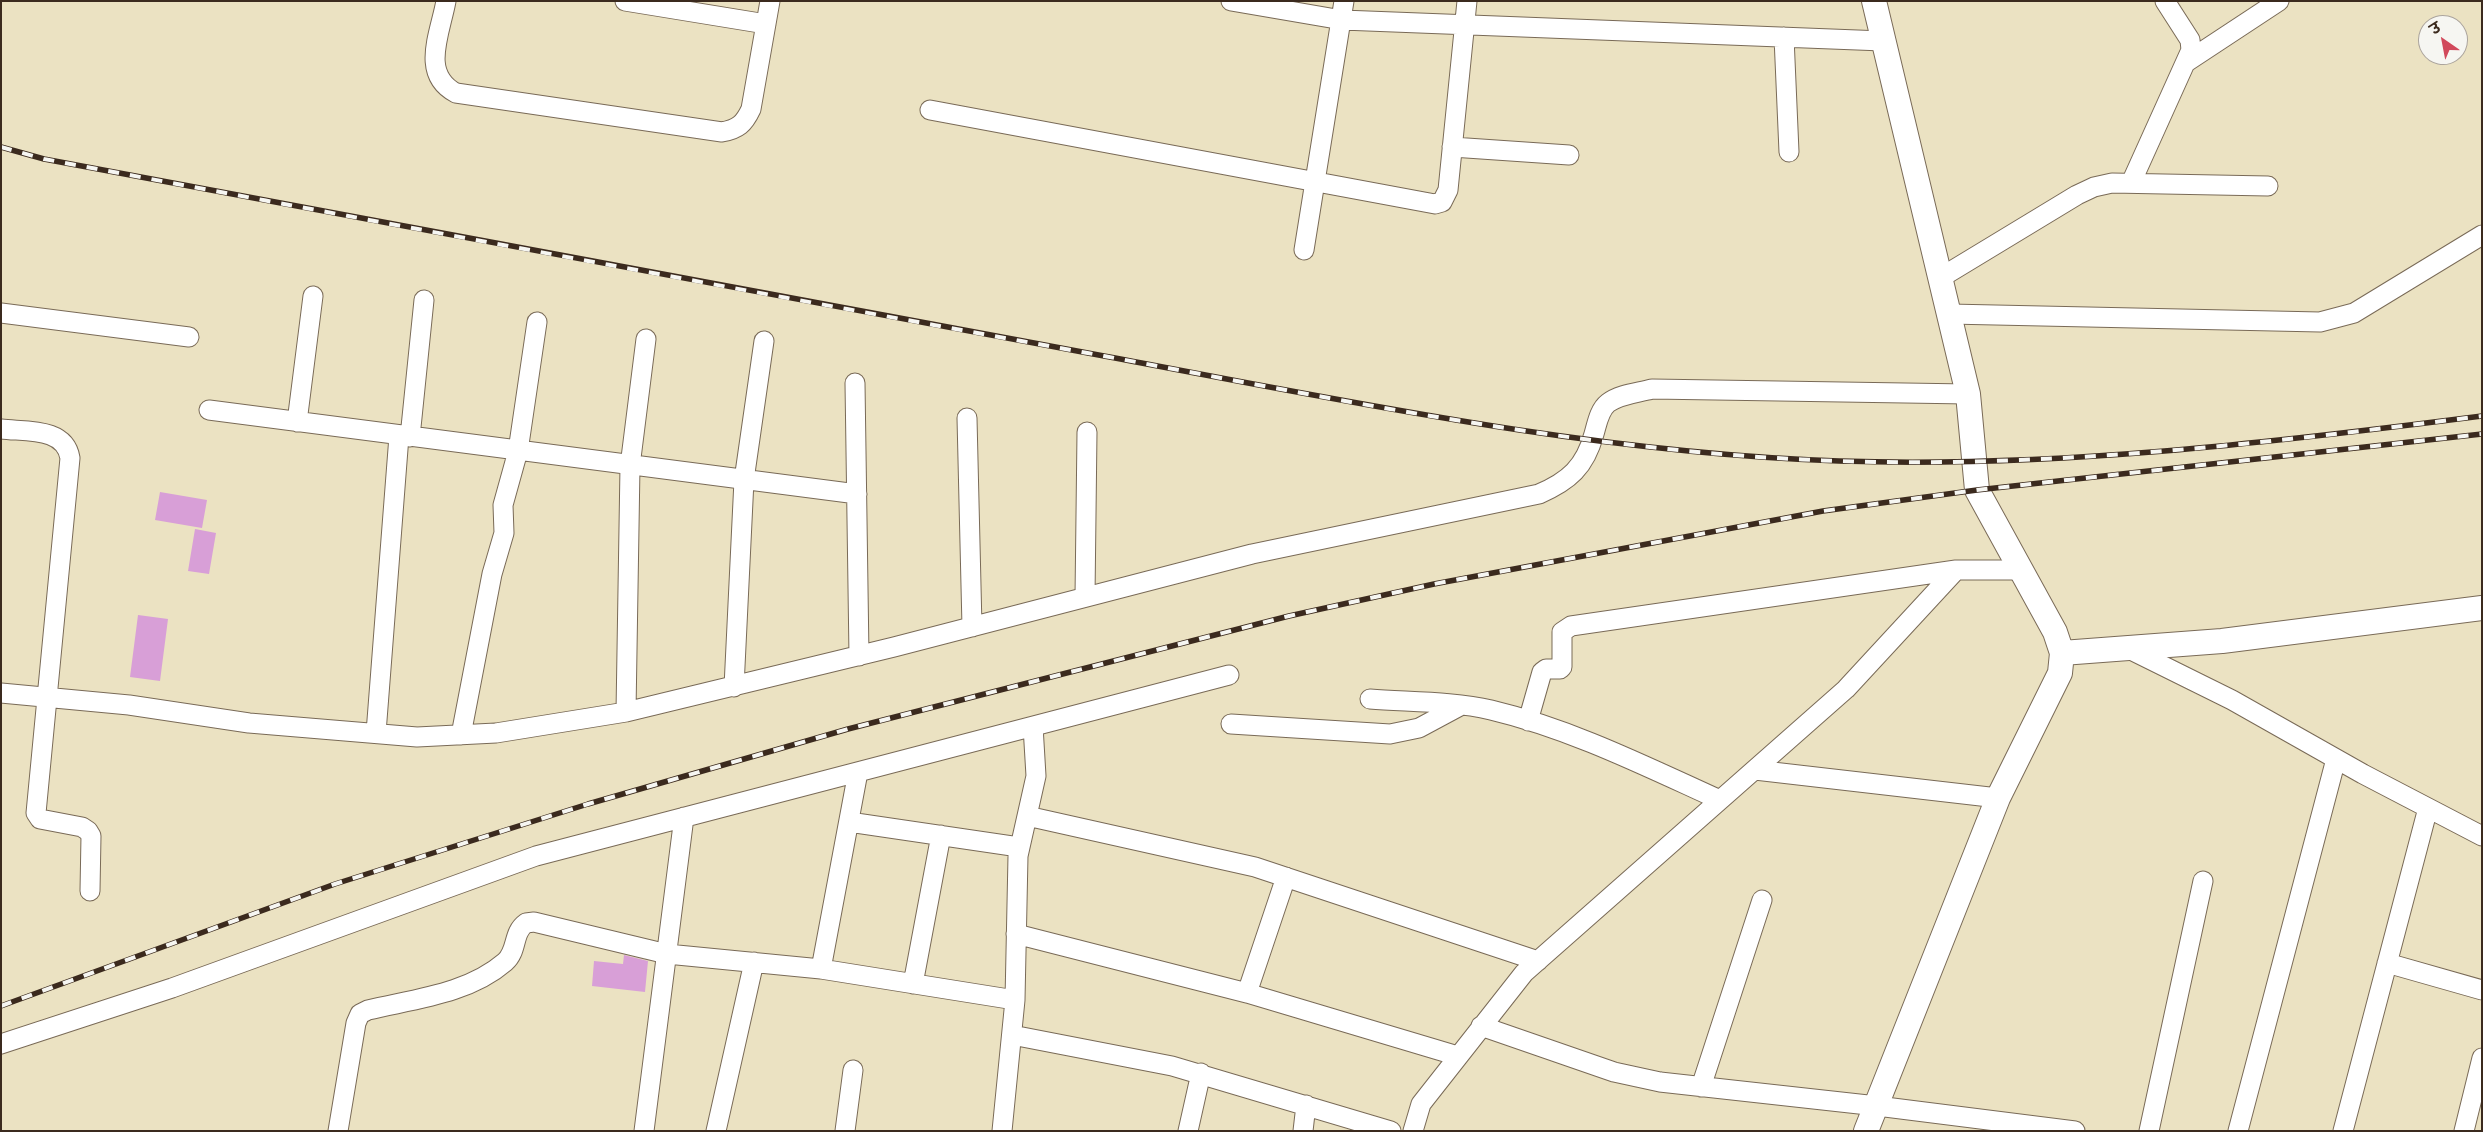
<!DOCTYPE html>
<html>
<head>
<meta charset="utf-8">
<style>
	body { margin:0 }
	#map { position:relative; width:2483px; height:1132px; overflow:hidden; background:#ebe2c2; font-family:"Playpen Sans","Playpen Sans Deva",sans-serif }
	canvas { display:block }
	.frame { position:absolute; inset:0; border:2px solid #3b2a1e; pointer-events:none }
	.north { position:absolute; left:2418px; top:15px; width:50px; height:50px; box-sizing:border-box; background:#f6f6f2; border:1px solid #aba49d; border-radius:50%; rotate:327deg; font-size:14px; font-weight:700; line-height:20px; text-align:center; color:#3b2a1e }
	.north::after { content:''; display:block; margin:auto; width:18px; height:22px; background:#d1495b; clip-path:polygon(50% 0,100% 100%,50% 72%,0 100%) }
</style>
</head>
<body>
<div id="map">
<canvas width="2483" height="1132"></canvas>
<div class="frame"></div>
<div class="north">उ</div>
</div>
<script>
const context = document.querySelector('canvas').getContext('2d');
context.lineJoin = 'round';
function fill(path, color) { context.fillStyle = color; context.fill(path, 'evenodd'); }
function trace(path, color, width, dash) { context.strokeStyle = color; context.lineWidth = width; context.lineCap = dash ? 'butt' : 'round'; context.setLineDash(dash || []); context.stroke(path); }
const building = new Path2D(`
	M160 492 207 500 202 528 155 520Z
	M195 529 216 533 209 574 188 571Z
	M138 615 168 619 160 681 130 677Z
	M624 955 648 961 645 992 592 986 594 961 623 964Z`);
const minor = new Path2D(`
	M446 1C440 34 420 74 456 93L722 132C738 129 744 124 751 109L770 1
	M625 1 766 24
	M1231 1 1342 20 1883 41
	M1784 37 1789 152
	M2188 61 2279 1
	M930 110 1435 204 1442 202 1448 190 1467 1
	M1452 147 1569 155
	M2131 183 2191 50 2190 40 2165 1
	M1304 250 1344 1
	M1940 278 2077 195 2094 187 2112 183 2268 186
	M1 313 189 337
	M1949 314 2320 322 2354 313 2482 235
	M855 383 859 656
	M209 410 857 494
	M967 418 972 627
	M297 422 313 296
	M1 429C26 432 65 427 70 458L36 813 40 819 82 827 88 831 91 836 90 891
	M410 437 424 300
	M1085 597 1087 432
	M2127 648 2232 700 2363 774 2482 836
	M734 687 744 480 764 341
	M1 693 129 705 249 723 417 737 496 733 626 712 894 647 1252 554 1539 494C1569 481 1585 467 1594 434 1597 424 1599 410 1608 403 1620 394 1637 393 1652 389L1968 394
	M1370 699C1408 702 1453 701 1491 710 1571 729 1645 766 1720 800
	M626 712 630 466 646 339
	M1528 721 1542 672 1546 669H1560L1562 667V632L1571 626 1956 570H2020
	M1231 724 1390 734 1419 728 1460 706
	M376 733 399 436
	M461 735 492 574 504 533 503 505 518 451 537 322
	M1755 770 1998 798
	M1027 816 1255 867 1538 961
	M849 822 1019 847
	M1016 934 1247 993 1458 1056
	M2387 963 2482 990
	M821 969 858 772
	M913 984 941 835
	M1247 993 1286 877
	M1481 1026 1614 1072 1660 1082 1877 1106 2075 1131
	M1012 1035 1172 1066 1391 1131
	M1 1044 172 988 536 856 1229 675
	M1701 1087 1762 900
	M338 1131 356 1023 360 1014 368 1010C414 999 468 994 505 962 518 951 512 933 526 923L534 922 667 954 821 969 1015 1000
	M644 1131 684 817
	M716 1131 754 962
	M845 1131 853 1070
	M1002 1131 1015 1000 1018 856 1036 776 1033 726
	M1188 1131 1201 1073
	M1303 1131 1306 1105
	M1413 1131 1421 1104 1524 973 1846 689 1956 570
	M2149 1131 2203 881
	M2238 1131 2336 759
	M2343 1131 2428 808
	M2464 1131 2482 1058`);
const major = new Path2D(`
	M2062 653 2222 641 2482 608
	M1866 1131 1998 798 2060 673 2062 653 2055 632 1977 490 1968 394 1874 1`);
const rail = new Path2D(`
	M1 147 44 159C397 225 750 292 1104 356 1347 401 1592 453 1839 461 2054 468 2269 443 2482 416
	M1 1006 335 884 588 804 848 729 1289 616 1434 584 1823 511 1977 490 2482 434`);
fill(building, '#d89fd7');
trace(minor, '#796a57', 21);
trace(major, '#796a57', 26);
trace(minor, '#fff', 19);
trace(major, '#fff', 24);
trace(rail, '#3b2a1e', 5.5);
trace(rail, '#f6f6f2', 4, [11]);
</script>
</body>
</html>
